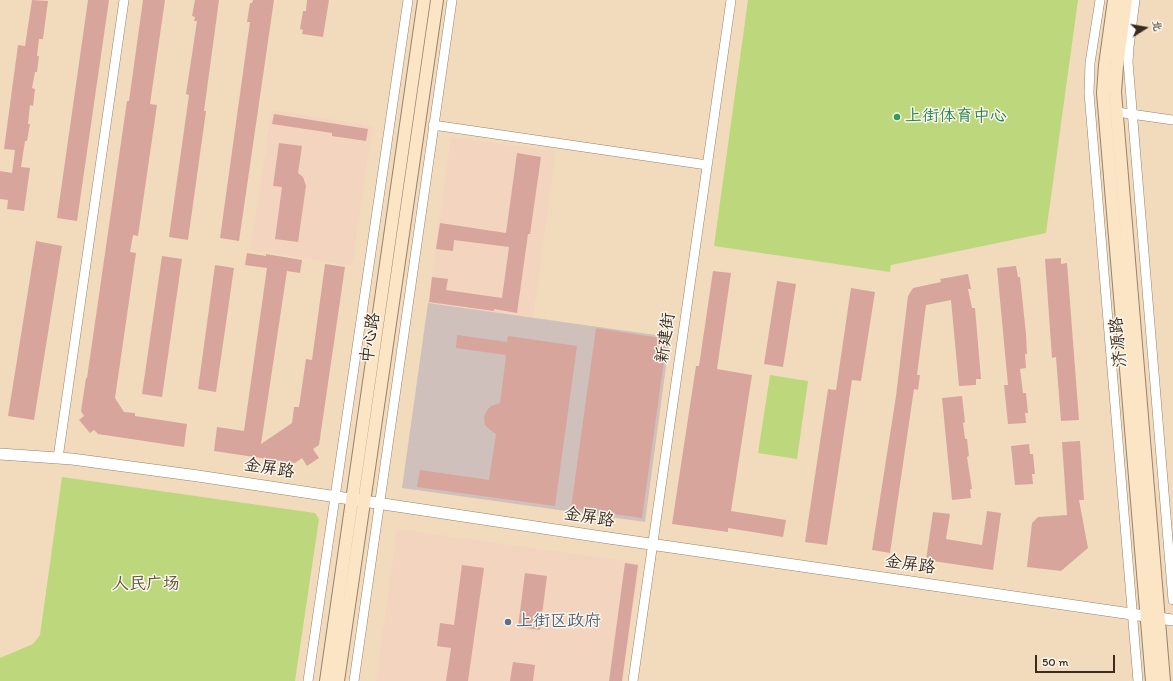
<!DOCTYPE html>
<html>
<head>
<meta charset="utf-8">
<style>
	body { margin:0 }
	#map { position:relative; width:1173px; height:681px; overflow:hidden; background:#f2dbbd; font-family:Itim,"LXGW WenKai TC",sans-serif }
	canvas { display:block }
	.north { position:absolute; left:1125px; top:8px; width:40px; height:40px; -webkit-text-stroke:3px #fbf7ec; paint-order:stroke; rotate:79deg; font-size:11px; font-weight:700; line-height:16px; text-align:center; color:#3b2a1e }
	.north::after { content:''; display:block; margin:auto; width:14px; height:18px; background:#3b2a1e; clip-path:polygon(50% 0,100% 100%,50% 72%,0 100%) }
	.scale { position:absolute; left:1035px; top:655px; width:80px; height:18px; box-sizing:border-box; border:2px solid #3b2a1e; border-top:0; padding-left:5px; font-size:12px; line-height:14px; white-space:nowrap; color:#3b2a1e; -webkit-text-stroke:3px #fbf7ec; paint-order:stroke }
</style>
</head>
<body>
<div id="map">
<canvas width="1173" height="681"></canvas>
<div class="north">北</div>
<div class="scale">50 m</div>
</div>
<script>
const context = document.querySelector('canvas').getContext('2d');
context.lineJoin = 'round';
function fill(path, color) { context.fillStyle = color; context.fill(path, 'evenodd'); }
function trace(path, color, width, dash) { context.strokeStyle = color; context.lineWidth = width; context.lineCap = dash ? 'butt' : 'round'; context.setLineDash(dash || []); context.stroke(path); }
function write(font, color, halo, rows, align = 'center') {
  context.font = font + ' Itim,"LXGW WenKai TC",sans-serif'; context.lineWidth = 3; context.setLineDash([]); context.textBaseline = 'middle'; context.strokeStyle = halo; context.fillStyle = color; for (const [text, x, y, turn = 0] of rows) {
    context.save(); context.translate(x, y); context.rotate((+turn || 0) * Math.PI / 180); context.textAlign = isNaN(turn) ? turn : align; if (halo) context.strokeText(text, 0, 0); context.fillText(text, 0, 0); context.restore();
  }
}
const built = new Path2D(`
	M272 110 373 126 352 266 250 250Z
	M451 137 556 151 533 318 428 303Z
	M397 529 640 563 623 681H376Z`);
const industrial = new Path2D(`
	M428 303 670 337 645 522 402 488Z`);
const green = new Path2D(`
	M748 0H1078L1046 233 891 265 890 272 714 246Z
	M770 375 808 381 797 459 758 453Z
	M62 477 315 513 319 519 295 681H0V658L33 644 40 635Z`);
const building = new Path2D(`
	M32 0 48 1 43 39H39L37 56H39L37 72H35L32 88 35 89 33 106 30 105 28 124H30L27 141H25L21 167 30 168 24 211 7 209 8 200 0 199V171L12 173 15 150 4 149 18 45 25 46Z
	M88 0H109L77 221 57 218Z
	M143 0H165L150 104 157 105 138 236 133 235 130 252 136 253 115 398 124 412 135 413V416L187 424 184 447 98 434 94 430 90 433 79 420 84 416 81 411 86 378H87L127 101H129Z
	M195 0H219L204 111H206L188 240 169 237 189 95 186 94 197 21H194L195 17 192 16Z
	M253 0H274L239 241 220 238 250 22H247L250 3H252Z
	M307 0H329L323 37 302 34 303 30 300 29 303 11H306Z
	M274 114 368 129 366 141 332 136V133L272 124Z
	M279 143 302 146 298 173 303 177 306 186 298 242 275 239 282 187 273 186Z
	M517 153 541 157 530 234H528L517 313 494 309V311L429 302 432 277 448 279 446 290 502 298 509 247 454 240 453 251 436 249 440 223 506 233Z
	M36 241 62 246 34 420 8 416Z
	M247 253 266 256V254L302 260 300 273 287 271 261 444 292 423 294 407H299L306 359 312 360 325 264 345 267 319 445 313 449 319 458 307 466 302 458 295 463 214 451 217 427 244 431 267 268 245 265Z
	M162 256 182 259 162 397 142 394Z
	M1061 258V264L1067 263 1079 420 1061 421 1056 357 1052 358 1045 259Z
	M215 265 234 268 216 392 198 389Z
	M1016 266 1018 277H1020L1026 334 1027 354H1025L1026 368 1020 369 1023 393H1026L1028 413H1025L1026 423 1008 424 1004 385H1008L997 268Z
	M713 271 731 273 717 369 752 375 731 511 786 520 783 537 728 528V532L672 524 696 366H699Z
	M968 274 971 289H968L972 308H975L981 379H976V385L959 386 951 300 926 305 917 375H920L918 390 914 389 890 553 872 550 896 396 908 296 913 288 941 282 940 279Z
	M777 281 796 284 783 367 764 364Z
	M851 288 875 292 861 381 852 380 827 545 805 542 828 389 836 390Z
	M596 328 667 339 642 518 571 508Z
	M457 335 507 342 508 336 577 346 555 506 417 487 420 470 489 480 496 434 488 428 485 425 484 416 488 409 491 406 500 403 506 357H505L506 355 456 348Z
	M962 396 965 422 963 423 965 439H967L969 456 967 457 972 489H970L971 498 952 500 942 398Z
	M1080 441 1084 500H1079L1088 548 1061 571 1027 567 1032 523 1038 517 1067 515 1062 442Z
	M1029 444 1030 454H1033L1035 474H1032L1033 484 1015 485 1011 446Z
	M987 511 1001 513 993 570 926 560 933 512 950 514 946 539 982 545Z
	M625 563 638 565 622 681H609Z
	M462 565 484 568 468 681H446L451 648 437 646 440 623 454 625Z
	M525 573 547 576 540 630 518 627Z
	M513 662 535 665 533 681H510Z`);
const minor = new Path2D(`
	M1100 0 1090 63 1089 93 1138 681
	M1135 0 1129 47 1128 62 1173 600
	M1117 112 1173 120
	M433 125 707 165
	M58 458 124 0
	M308 681 408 0
	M354 681 452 0
	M633 681 731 0`);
const tertiary = new Path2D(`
	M0 454 72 459 198 476 602 537 1173 620`);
const secondary = new Path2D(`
	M1114 0 1105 65 1103 93 1152 681
	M1126 0 1117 66 1115 92 1164 681
	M326 681 424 0
	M338 681 437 0`);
const markers = [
	[897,117,4,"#2e9e5b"],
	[508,622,4,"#5c6f8a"]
];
const leisureNames = [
	["上街体育中心",905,117]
];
const streetNames = [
	["中心路",371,338,-82],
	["新建街",666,338,-82],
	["济源路",1119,342,-95],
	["金屏路",269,469,9],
	["金屏路",589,518,9],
	["金屏路",910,565,8]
];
const parkNames = [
	["人民广场",146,585]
];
const serviceNames = [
	["上街区政府",516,622]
];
fill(built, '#f3d4bf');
fill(industrial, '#cfc0bb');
fill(green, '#bdd77c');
fill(building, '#d7a59c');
trace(minor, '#96826e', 10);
trace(tertiary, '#96826e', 12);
trace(secondary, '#96826e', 14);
trace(minor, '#fff', 9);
trace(tertiary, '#fff', 11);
trace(secondary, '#fce5c4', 12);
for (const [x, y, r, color] of markers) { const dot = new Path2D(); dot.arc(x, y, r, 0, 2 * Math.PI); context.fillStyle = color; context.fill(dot); trace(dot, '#fbf7ec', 1.5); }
write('17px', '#27864d', '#fbf7ec', leisureNames, 'left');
write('17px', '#3b2a1e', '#fbf7ec', streetNames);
write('17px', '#5c5536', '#fbf7ec', parkNames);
write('17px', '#4e5e75', '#fbf7ec', serviceNames, 'left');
</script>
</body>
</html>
